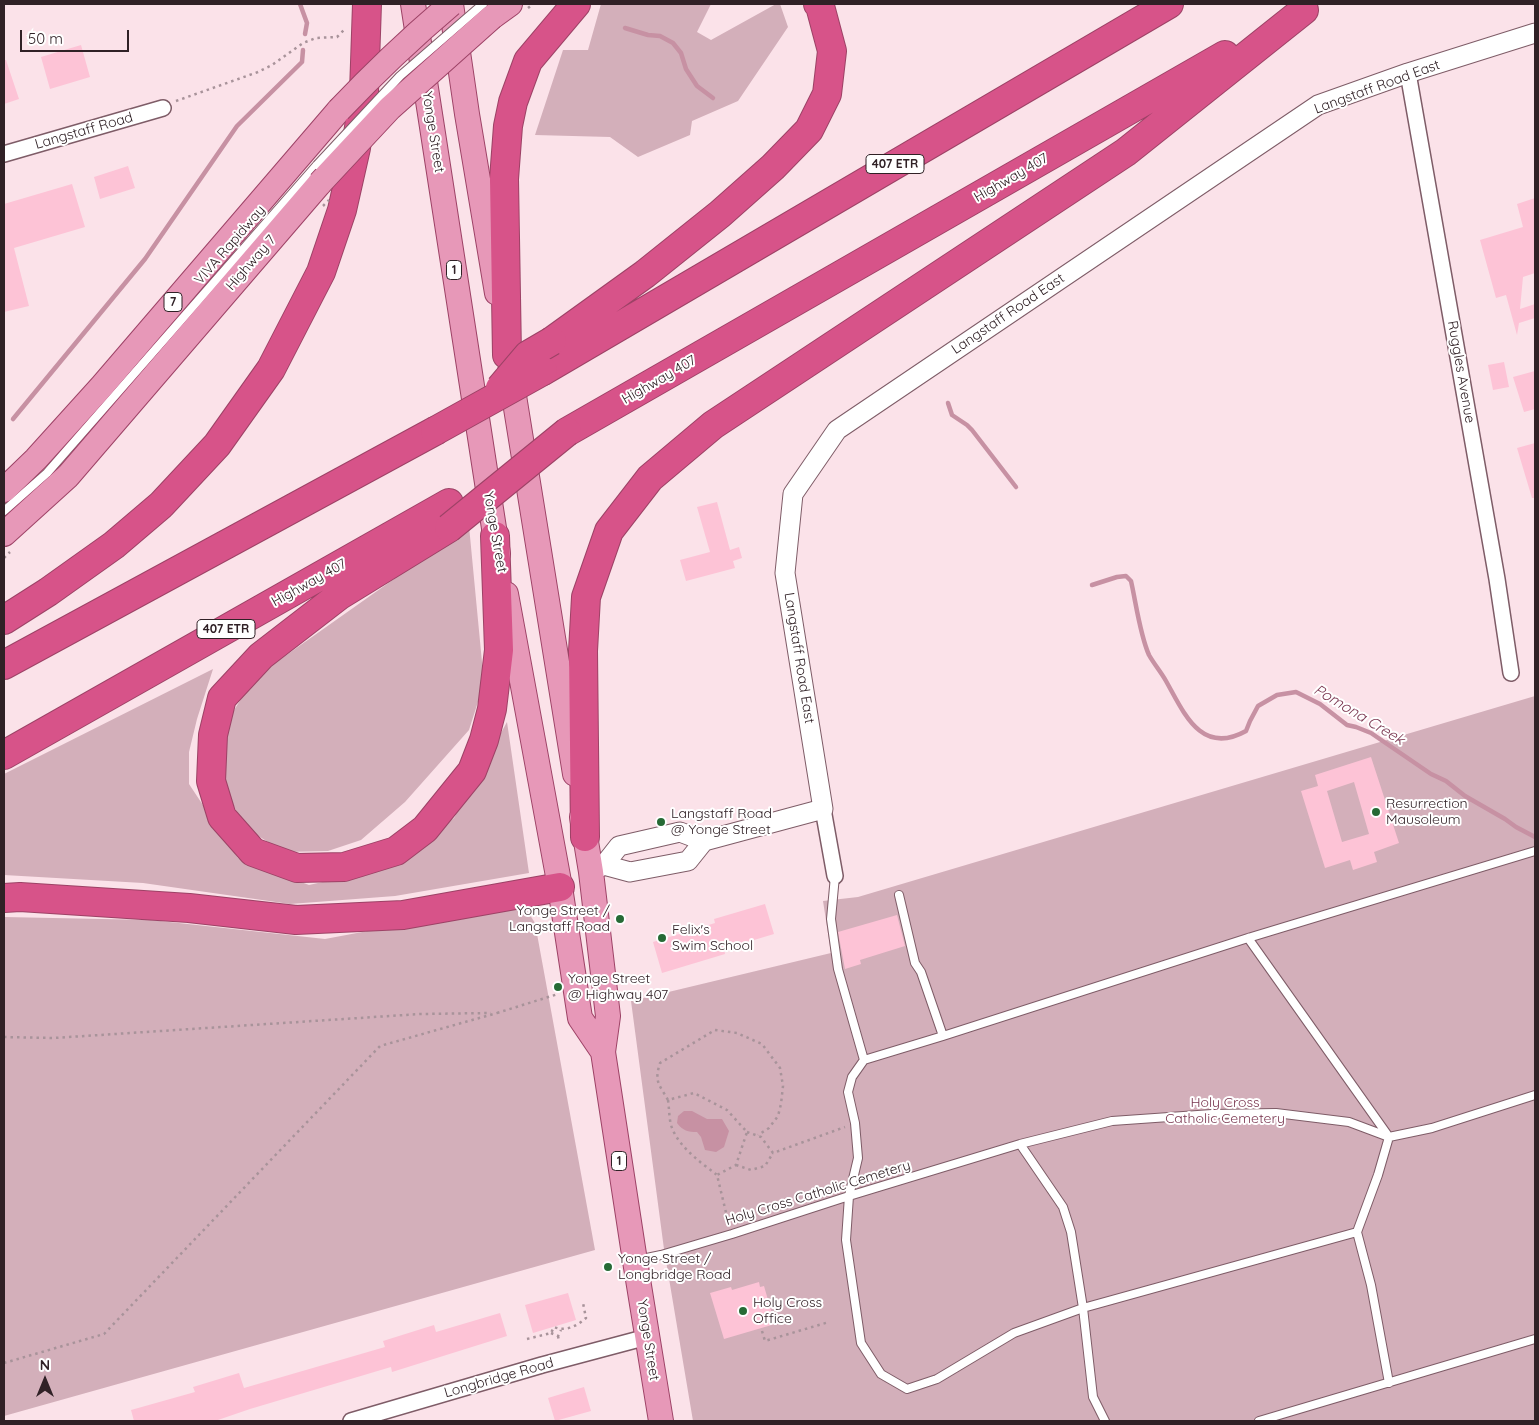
<!DOCTYPE html>
<html>
<head>
<meta charset="utf-8">
<style>
	body { margin:0 }
	#map { position:relative; width:1539px; height:1425px; overflow:hidden; background:#fbe2e9; font-family:Quicksand,sans-serif }
	canvas { display:block }
	.frame { position:absolute; inset:0; border:5px solid #302126; pointer-events:none }
	.north { position:absolute; left:20px; top:1355px; width:50px; height:50px; -webkit-text-stroke:4px #fff; paint-order:stroke; rotate:0deg; font-size:14px; font-weight:700; line-height:20px; text-align:center; color:#302126 }
	.north::after { content:''; display:block; margin:auto; width:18px; height:22px; background:#302126; clip-path:polygon(50% 0,100% 100%,50% 72%,0 100%) }
	.scale { position:absolute; left:20px; top:30px; width:109px; height:22px; box-sizing:border-box; border:2px solid #302126; border-top:0; padding-left:6px; font-size:15px; line-height:18px; white-space:nowrap; color:#302126; -webkit-text-stroke:4px #fff; paint-order:stroke }
</style>
</head>
<body>
<div id="map">
<canvas width="1539" height="1425"></canvas>
<div class="frame"></div>
<div class="north">N</div>
<div class="scale">50 m</div>
</div>
<script>
const context = document.querySelector('canvas').getContext('2d');
context.lineJoin = 'round';
function fill(path, color) { context.fillStyle = color; context.fill(path, 'evenodd'); }
function trace(path, color, width, dash) { context.strokeStyle = color; context.lineWidth = width; context.lineCap = dash ? 'butt' : 'round'; context.setLineDash(dash || []); context.stroke(path); }
function write(font, color, halo, rows, align = 'center') {
  context.font = font + ' Quicksand,sans-serif'; context.lineWidth = 4; context.setLineDash([]); context.textBaseline = 'middle'; context.strokeStyle = halo; context.fillStyle = color; for (const [text, x, y, turn = 0] of rows) {
    context.save(); context.translate(x, y); context.rotate((+turn || 0) * Math.PI / 180); context.textAlign = isNaN(turn) ? turn : align; if (halo) context.strokeText(text, 0, 0); context.fillText(text, 0, 0); context.restore();
  }
}
const green = new Path2D(`
	M601 4H711L697 32 711 40 776 4H780L788 27 738 101 692 121 690 135 638 157 610 137 535 135 563 50H588Z
	M469 526 484 683 469 730 405 802 361 840 328 851 284 852 244 827 222 781 223 728 254 678Z
	M213 669 197 719 189 752V784L238 858 309 885 390 867 454 818 507 722 529 873 395 896 290 904 143 883 4 875V774Z
	M1535 696V1420L693 1421 664 1249 631 1001 831 953 823 901 858 897Z
	M506 905 525 907 535 923 595 1250 4 1416V917L151 920 325 939Z`);
const water = new Path2D(`
	M684 1111H692L707 1119H722L729 1131 724 1147 716 1152 705 1150 701 1137 697 1132C688 1132 683 1131 677 1123L678 1116Z`);
const stream = new Path2D(`
	M300 4 307 23 305 34
	M625 28 648 35 660 36 673 43 681 53 686 69 697 86 713 98
	M948 403 952 415 967 425 972 430 1016 487
	M13 419 145 259 237 126 302 62 303 50
	M1092 585 1117 577 1126 576 1131 581C1136 603 1140 635 1149 655 1154 664 1161 672 1166 681 1184 713 1201 756 1246 731L1250 721 1258 706 1277 695 1296 692 1320 704 1347 725 1356 727 1371 733 1431 774 1446 781 1465 796 1505 819 1516 827 1535 837`);
const building = new Path2D(`
	M81 45 90 77 50 89 41 57Z
	M4 60H6L19 99 4 104Z
	M128 166 135 188 100 199 94 177Z
	M72 184 85 227 14 248 29 306 4 312V204Z
	M1535 198V273L1523 277 1520 309 1535 304V318L1519 323 1517 335 1506 295 1496 298 1480 240 1523 227 1517 204Z
	M1504 362 1509 387 1493 390 1488 365Z
	M1535 371V409L1524 412 1513 377Z
	M1535 443V498H1532L1517 448Z
	M717 502 730 550 739 547 742 558 733 561 735 568 686 581 680 560 710 552 697 507Z
	M1371 757 1399 843 1374 852 1377 862 1353 870 1350 860 1325 868 1301 791 1318 786 1315 775ZM1354 782 1369 834 1342 842 1327 791Z
	M765 904 774 934 724 949 725 954 662 973 653 942 715 923 714 919Z
	M897 915 905 946 860 960 861 964 845 969 838 932Z
	M759 1282 760 1287 764 1286 775 1324 724 1339 710 1293 731 1287 732 1290Z
	M568 1293 576 1320 533 1333 525 1305Z
	M500 1313 507 1336 392 1372 391 1367 250 1409 215 1421H134L131 1410 195 1392 193 1387 239 1373 244 1388 385 1347 383 1341 434 1325 436 1332Z
	M584 1387 591 1411 555 1421 548 1398Z`);
const path = new Path2D(`
	M528 8 533 4
	M176 101 258 72 272 65 303 43 316 38 337 37 345 29
	M4 558 10 552
	M497 1013 558 994
	M4 1037 54 1038 420 1014 491 1013
	M668 1100C669 1107 669 1113 670 1120 673 1143 700 1162 717 1175
	M747 1132 761 1137 773 1153 845 1127
	M736 1165 751 1170 765 1166 773 1153
	M729 1225 717 1175 736 1165 747 1132 727 1110 694 1093 668 1100C659 1084 654 1082 660 1063L715 1030 737 1033 762 1044 780 1068 783 1086 781 1104 778 1116 769 1128 758 1135
	M762 1331 765 1341 829 1322
	M551 1333 558 1336 561 1330
	M558 1336 559 1341
	M527 1339 551 1333 554 1327C566 1332 577 1326 586 1318L583 1303
	M4 1363 104 1334 380 1046 497 1013`);
const service = new Path2D(`
	M4 511 47 473 317 165
	M835 876 831 919 838 969 864 1060
	M899 895 915 963 921 972 943 1036
	M1248 938 1389 1137 1378 1175 1357 1232 1371 1285 1389 1383
	M1020 1144 1063 1207 1071 1232 1083 1308 1093 1397 1105 1421
	M1357 1232 1083 1308 1014 1333 937 1379 907 1389 881 1374 861 1343 846 1240 849 1196 858 1158 855 1123 848 1092 852 1077 864 1060 943 1036 1248 938 1535 851
	M637 1260 661 1255 732 1234 849 1196 1020 1144 1112 1121 1212 1114 1276 1113 1349 1122 1389 1137 1432 1128 1535 1095
	M1259 1421 1535 1339`);
const minor = new Path2D(`
	M1408 73 1497 579 1511 673
	M4 154 163 108
	M823 809 835 876
	M351 1421 542 1365 647 1337`);
const tertiary = new Path2D(`
	M604 865 630 872 688 861 704 841 823 809 785 573 793 494 837 430 1318 105 1408 73 1535 33
	M594 870 604 865 619 846 680 832 704 841`);
const primary = new Path2D(`
	M413 4 498 554
	M451 4 467 114 497 293
	M492 17 510 4
	M510 371 575 774
	M4 490 36 459 102 386 339 110
	M4 534 68 476 320 183
	M506 594 560 887 580 1018 603 1052
	M582 817 591 872 608 1016 603 1052 635 1261 661 1421`);
const motorway = new Path2D(`
	M552 341 645 274 720 214 773 167 809 130 827 94 832 51 820 6 818 4
	M507 355 504 179 508 126 513 102 528 61 576 4
	M543 371 1169 4
	M567 432 1225 55
	M449 528 340 595 261 656 222 698 213 735 211 781 222 817 253 852 297 868 344 867 396 851 425 829 472 771 484 740 492 709 499 650 495 536
	M4 620 48 592 114 545 161 505 217 445 271 369 321 272 342 210 356 148 364 92 367 4
	M4 665 435 431
	M4 755 449 503
	M585 837 583 651 586 597 609 531 650 478 713 425 1126 152 1304 10
	M4 898 20 897 189 908 296 920 403 915 560 887`);
const pathBridge = new Path2D(`
	M323 206 329 200`);
const serviceBridge = new Path2D(`
	M317 165 400 76 483 4`);
const primaryBridge = new Path2D(`
	M339 110C375 72 412 37 451 4
	M320 183 390 108 492 17`);
const motorwayBridge = new Path2D(`
	M500 388 528 355 552 341
	M435 431 543 371
	M449 528 567 432`);
const markers = [
	[1376,812,5,"#266a35"],
	[661,822,5,"#266a35"],
	[620,919,5,"#266a35"],
	[662,938,5,"#266a35"],
	[558,987,5,"#266a35"],
	[608,1267,5,"#266a35"],
	[743,1311,5,"#266a35"]
];
const shields = [
	[895,164,58],
	[454,270,15],
	[173,302,18],
	[226,629,58],
	[619,1161,15]
];
const shieldNames = [
	["407 ETR",895,164],
	["1",454,270],
	["7",173,302],
	["407 ETR",226,629],
	["1",619,1161]
];
const streetNames = [
	["Langstaff Road East",1377,87,-20],
	["Langstaff Road",84,131,-16],
	["Yonge Street",433,132,81],
	["Highway 407",1011,178,-30],
	["VIVA Rapidway",230,245,-49],
	["Highway 7",251,263,-49],
	["Langstaff Road East",1008,314,-34],
	["Ruggles Avenue",1461,372,80],
	["Highway 407",659,380,-30],
	["Yonge Street",495,532,80],
	["Highway 407",309,583,-29],
	["Langstaff Road East",799,658,81],
	["Holy Cross Catholic Cemetery",818,1193,-17],
	["Yonge Street",648,1340,81],
	["Longbridge Road",499,1378,-16]
];
const poiNames = [
	["Resurrection",1386,804],
	["Mausoleum",1386,820],
	["Langstaff Road",671,814],
	["@ Yonge Street",671,830],
	["Yonge Street /",610,911,"right"],
	["Langstaff Road",610,927,"right"],
	["Felix's",672,930],
	["Swim School",672,946],
	["Yonge Street",568,979],
	["@ Highway 407",568,995],
	["Yonge Street /",618,1259],
	["Longbridge Road",618,1275],
	["Holy Cross",753,1303],
	["Office",753,1319]
];
const parkNames = [
	["Holy Cross",1225,1103],
	["Catholic Cemetery",1225,1119]
];
const waterNames = [
	["Pomona Creek",1359,715,31]
];
fill(green, '#d3afba');
fill(water, '#c791a3');
trace(stream, '#c791a3', 4.5);
fill(building, '#fdc3d6');
trace(service, '#7e5c67', 10);
trace(minor, '#7e5c67', 18);
trace(tertiary, '#7e5c67', 21);
trace(primary, '#9d4266', 26);
trace(motorway, '#9d4266', 30);
trace(path, '#a8939a', 2.5, [2.5, 4]);
trace(service, '#fff', 8);
trace(minor, '#fff', 15);
trace(tertiary, '#fff', 19);
trace(primary, '#e798b8', 24);
trace(motorway, '#d75389', 28);
trace(serviceBridge, '#7e5c67', 10, []);
trace(primaryBridge, '#9d4266', 26, []);
trace(motorwayBridge, '#9d4266', 30, []);
trace(pathBridge, '#a8939a', 2.5, [2.5, 4]);
trace(serviceBridge, '#fff', 8);
trace(primaryBridge, '#e798b8', 24);
trace(motorwayBridge, '#d75389', 28);
for (const [x, y, r, color] of markers) { const dot = new Path2D(); dot.arc(x, y, r, 0, 2 * Math.PI); context.fillStyle = color; context.fill(dot); trace(dot, '#fff', 2); }
for (const [x, y, w] of shields) { const box = new Path2D(); box.roundRect(x - w / 2, y - 9.5, w, 19, 4); context.fillStyle = '#fff'; context.fill(box); trace(box, '#302126', 1); }
write('bold 12px', '#302126', null, shieldNames);
write('14px', '#302126', '#fff', streetNames);
write('14px', '#302126', '#fff', poiNames, 'left');
write('14px', '#78344e', '#fff', parkNames);
write('italic 15px', '#7b3751', '#fff', waterNames);
</script>
</body>
</html>
